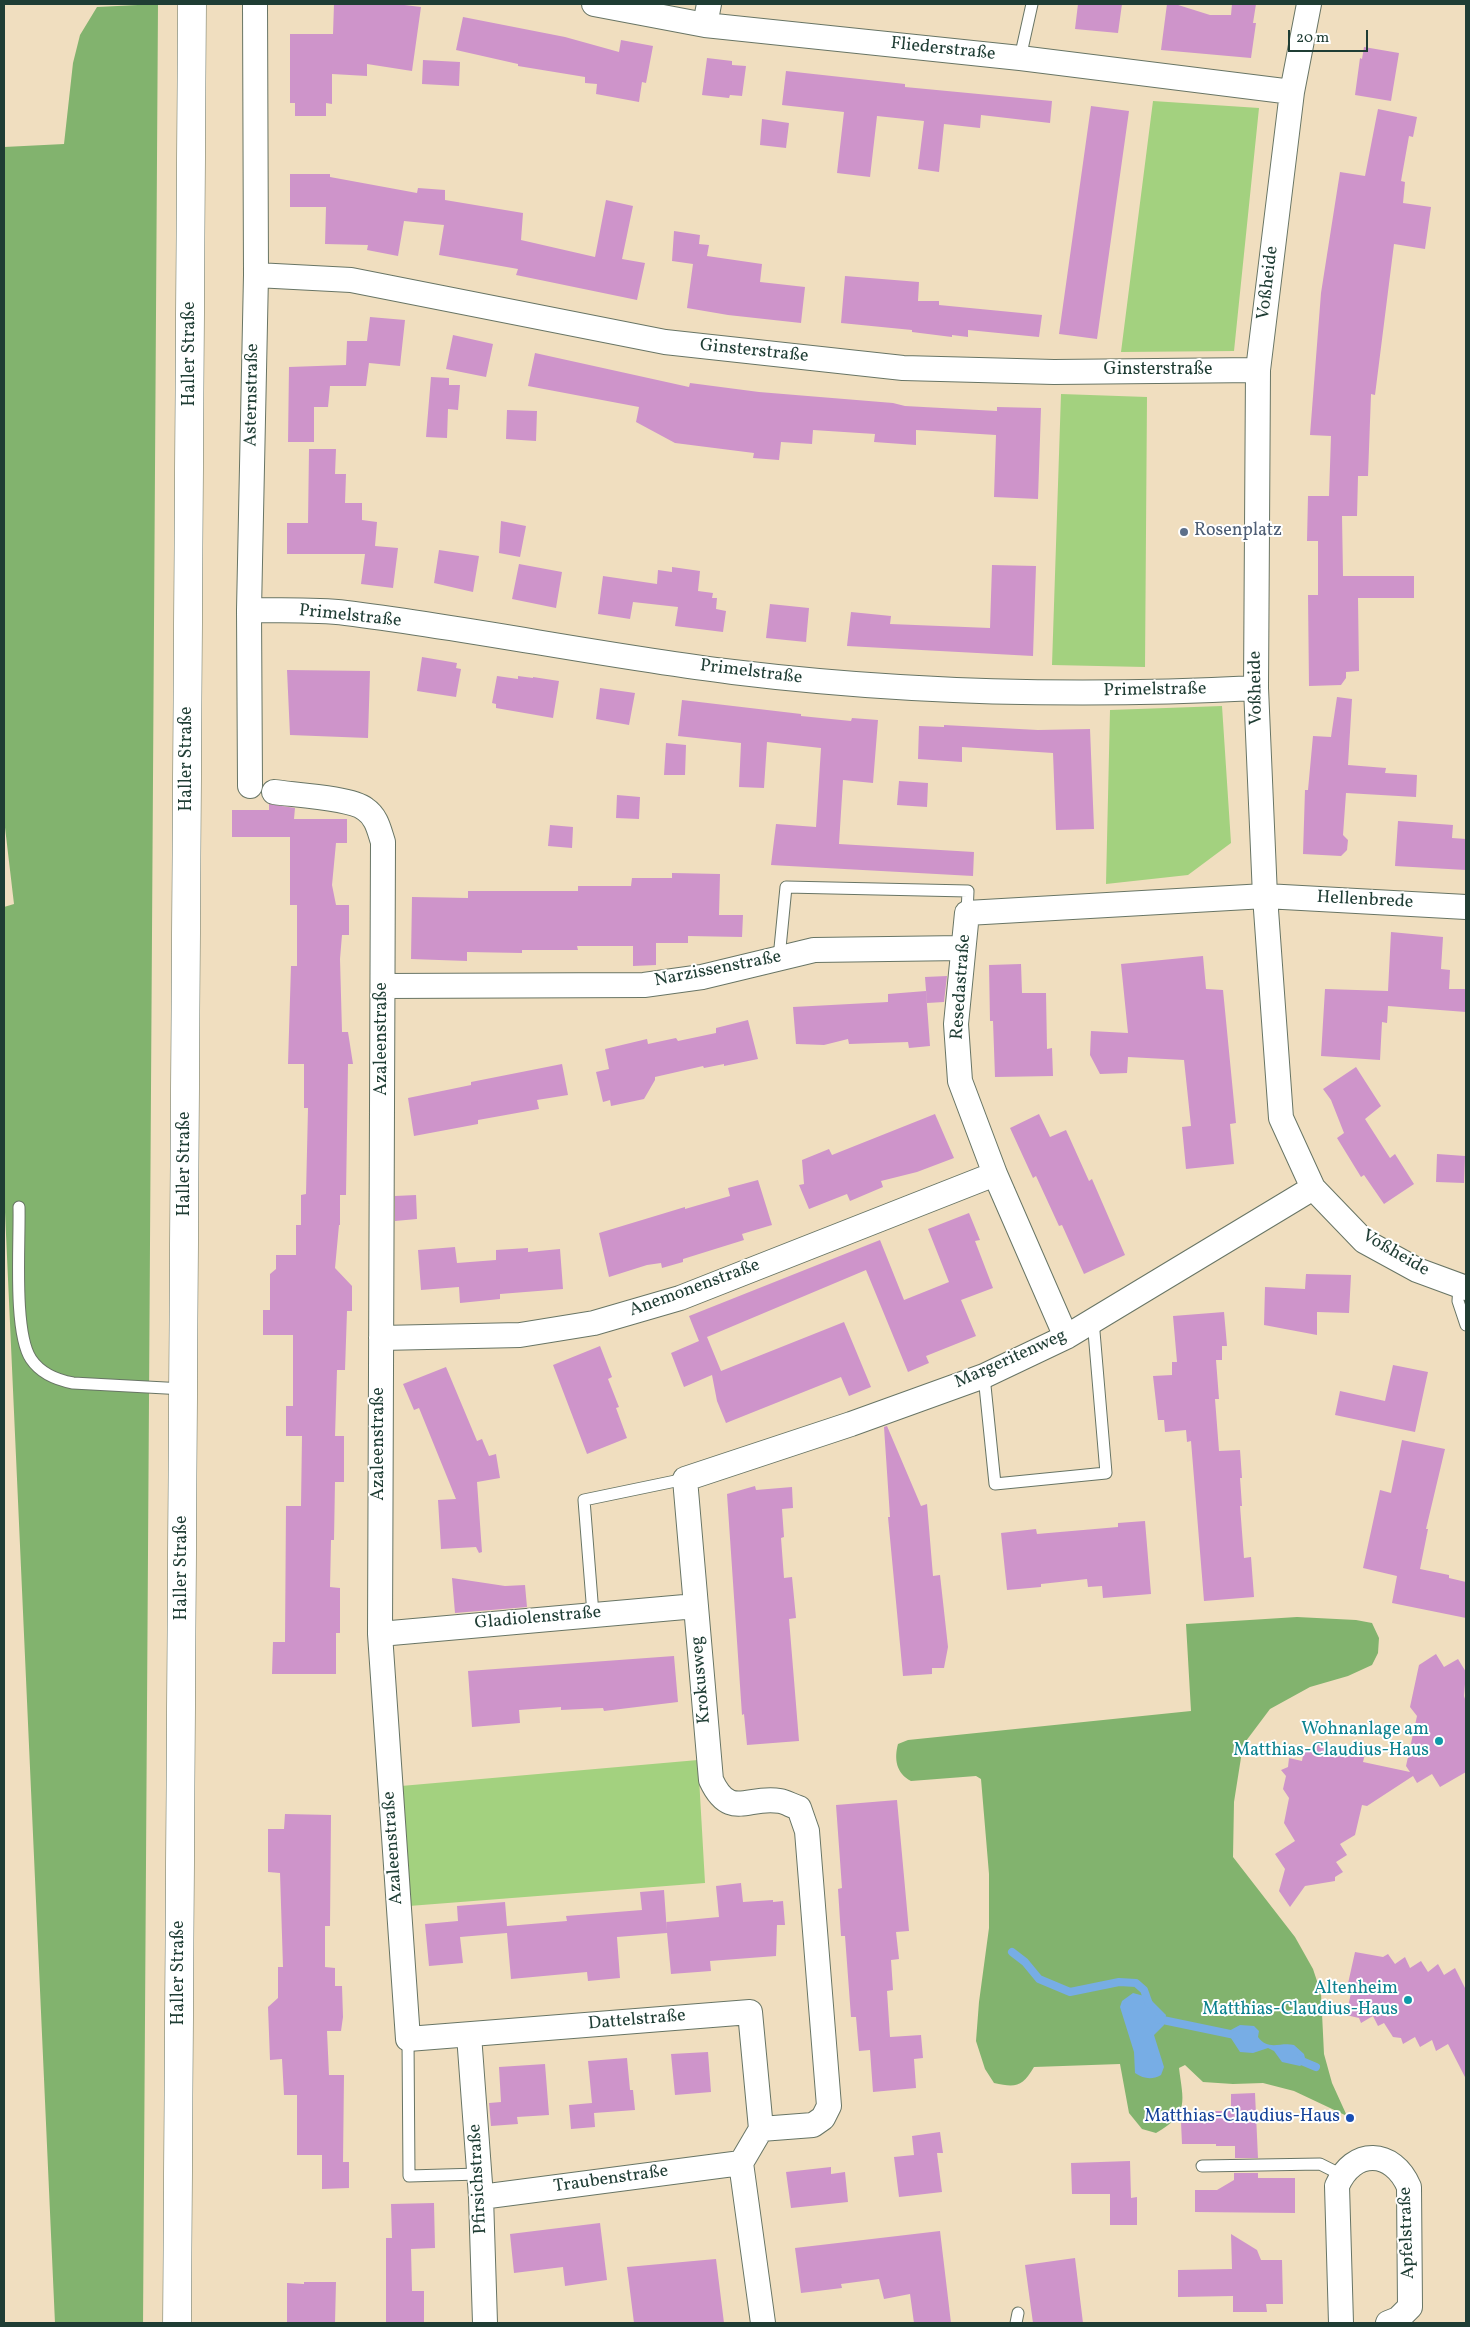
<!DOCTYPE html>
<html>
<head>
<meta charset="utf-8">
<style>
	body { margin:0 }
	#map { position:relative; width:1470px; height:2327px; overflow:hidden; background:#f0debf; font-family:Vollkorn,serif }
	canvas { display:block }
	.frame { position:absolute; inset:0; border:5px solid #1f3d34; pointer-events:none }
	.scale { position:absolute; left:1288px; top:30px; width:80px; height:22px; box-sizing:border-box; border:2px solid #1f3d34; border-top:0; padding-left:6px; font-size:15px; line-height:18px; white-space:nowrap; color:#1f3d34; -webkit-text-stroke:4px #fff; paint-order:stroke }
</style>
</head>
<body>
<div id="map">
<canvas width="1470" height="2327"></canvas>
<div class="frame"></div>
<div class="scale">20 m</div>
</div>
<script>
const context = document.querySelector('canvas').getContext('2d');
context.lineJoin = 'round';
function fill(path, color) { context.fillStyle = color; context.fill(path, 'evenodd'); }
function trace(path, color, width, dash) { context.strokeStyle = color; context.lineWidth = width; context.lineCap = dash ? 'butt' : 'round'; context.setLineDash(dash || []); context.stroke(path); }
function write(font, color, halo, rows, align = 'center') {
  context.font = font + ' Vollkorn,serif'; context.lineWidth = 4; context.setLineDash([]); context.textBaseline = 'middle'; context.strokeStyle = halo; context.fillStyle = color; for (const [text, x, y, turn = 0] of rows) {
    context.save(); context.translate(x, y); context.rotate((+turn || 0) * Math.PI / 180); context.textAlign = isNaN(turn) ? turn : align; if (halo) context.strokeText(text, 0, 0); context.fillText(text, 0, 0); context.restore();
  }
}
const green = new Path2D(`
	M1153 101 1259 108 1234 351 1121 352Z
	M1061 394 1147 397 1145 667 1052 665Z
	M1222 706 1231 843 1188 875 1106 884 1110 710Z
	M698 1760 705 1883 409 1906 401 1786Z`);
const forest = new Path2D(`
	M158 4 143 2323H55L4 1190V907L14 904 4 819V147L64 144 73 63 80 35 97 7Z
	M1297 1617 1356 1620 1372 1623 1379 1638 1378 1653 1372 1665 1348 1676 1310 1687 1270 1709 1243 1745 1234 1802 1233 1857 1295 1937 1313 1969 1321 1993 1324 2054 1332 2083 1347 2116 1294 2091 1263 2083 1233 2084 1203 2082 1185 2065 1179 2068C1183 2101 1190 2114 1156 2133L1142 2129 1129 2113 1120 2064 1034 2067C1022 2087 1016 2088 994 2083L985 2069 976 2041 979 2002 989 1928V1874L981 1779 976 1776 911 1781C896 1773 894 1759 898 1744L908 1740 1191 1711 1186 1624Z`);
const water = new Path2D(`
	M1133 1993 1148 1997 1166 2015 1164 2025 1154 2035 1164 2067 1161 2075C1152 2080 1144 2079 1135 2073L1134 2052 1120 2007 1122 2001Z
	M1240 2025 1254 2026 1259 2031 1258 2037C1268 2051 1280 2042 1294 2045L1304 2054 1306 2062 1300 2066 1282 2062 1274 2051 1268 2048 1253 2053 1240 2052 1227 2032Z`);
const stream = new Path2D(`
	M1012 1952 1025 1962 1039 1979 1070 1992 1119 1982 1136 1983 1144 1990 1149 2004
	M1158 2019 1235 2035
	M1297 2059 1316 2067`);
const building = new Path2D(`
	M334 4H396L421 7 412 71 367 64V76L332 74V104L326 103V116H295V103H290V34H333Z
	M1078 4H1122L1118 33 1075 29Z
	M1167 4H1175L1210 15H1231L1232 4H1256L1253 23H1256L1251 58 1161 50Z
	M463 17 565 37 619 52 621 40 653 46 646 83 642 82 639 102 596 94 597 84 585 83V77L518 66V64L456 50Z
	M1364 47 1399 53 1391 101 1355 95 1360 58 1362 59Z
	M707 58 732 61V65L746 66 742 96 730 95 729 98 702 95Z
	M423 60 460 62 459 86 422 84Z
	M786 71 905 84V87L1052 101 1050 123 981 115 980 128 944 124 939 172 918 169 924 121 877 116 870 177 837 173 844 112 782 105Z
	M1091 106 1129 111 1097 339 1059 334Z
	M1378 109 1417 117 1413 137 1409 136 1401 181 1405 182 1403 203 1431 207 1425 249 1394 244 1375 395 1371 394 1368 476H1358L1357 516H1342L1343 576H1414V598H1358L1359 671 1346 672V678L1341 685 1309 686 1308 595H1318V541H1307L1308 496H1329L1331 436 1310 435 1321 293 1340 172 1365 176Z
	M762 119 789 123 786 148 760 145Z
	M290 174H330V177L417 193 418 188 445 190V200L523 213 521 240 595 257 606 200 633 206 622 259 645 263 637 300 516 275 518 269 439 255 444 225 404 221 398 256 367 250 368 245 325 244 326 207H290Z
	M674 231 700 235 699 244 709 245 707 256 762 264 760 282 805 287 801 323 728 315 687 308 693 264 672 261Z
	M845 276 919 282 918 301H939V305L1042 315 1039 337 968 330V337L952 335V337L912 332V330L841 323Z
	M370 317 405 320 400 366 369 363 366 386H330L328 407H314V442H288L289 367 346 365 347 341H367Z
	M453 335 493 344 486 377 446 369Z
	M535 353 689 387 690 383 759 392 893 403 905 406 997 411V407L1041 408 1038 499 994 497 996 435 916 430V445L874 442 875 434 813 430 812 444 781 442 779 460 753 458 754 453 675 443 636 422 639 407 528 386Z
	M431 377 449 378V385H460L458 410 448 409 447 438 426 437Z
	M507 410 537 411 536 441 506 439Z
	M309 449H336L335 474H346L345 503H362V520L377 522 375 546 398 548 393 588 361 584 365 554H287V523H308Z
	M501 521 526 526 520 557 499 553Z
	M439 550 479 556 473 592 434 583Z
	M519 564 562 572 556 608 512 599Z
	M992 565 1036 566 1033 656 847 646 851 612 891 616 890 624 990 628Z
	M672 567 700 571 698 591 713 593 712 598H717L716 609 726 611 723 632 675 626 678 607 633 602 630 619 598 614 603 576 657 584 658 570 672 572Z
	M770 604 809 608 806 642 766 638Z
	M422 657 457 663 456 668 461 669 456 697 417 691Z
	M287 670 370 671 368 738 290 735Z
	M497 676 518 679V676L533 678V677L559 681 553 718 496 708V704L492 703Z
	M600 688 635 693 629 725 596 719Z
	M1337 697 1352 699 1348 765 1386 768 1385 773 1417 775 1416 797 1346 793 1343 835 1348 840 1347 850 1341 856 1303 854 1305 790H1308L1313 736 1331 737Z
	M682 700 801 714V716L851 721 852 718 878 720 873 783 843 780 839 844 974 852 973 876 771 865 776 824 816 827 821 748 767 742 764 788 739 787 741 743 678 736Z
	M944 725 1038 730 1090 729 1094 829 1056 830 1053 753 962 747V762L918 759 919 726 944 727Z
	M666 743 686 745 685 775H664Z
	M899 781 928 783 927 807 897 805Z
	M617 795 640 797 639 819 616 818Z
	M269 804 295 808 294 819H347V843H336L332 885 336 905H349V935H342L340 959 342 1032H348L353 1064H348L346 1195H340V1225H339L335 1268 352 1286V1311H347L345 1370H337L335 1436H344V1482H335L334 1540H331L330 1587 340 1588V1633H336V1674H272L273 1642H285L286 1506H301L302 1436H286V1406H293V1335H263V1310H270V1274L276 1269V1255H296V1225H301V1195L306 1194 308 1108H304V1064H288L291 966H297V905H290V837H232V810H269Z
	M1398 821 1453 825 1452 838 1466 839V870L1395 866Z
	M550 825 573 827 572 848 548 846Z
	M672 873 720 874 719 915H743L742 937 688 936V943H656V965L633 966V946H577L578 950H522V953L467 952V961L411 959 412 897 468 898V891H578V886H631L632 878H672Z
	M1391 932 1443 937 1441 969 1450 970 1449 989H1466V1012L1388 1006 1387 1023 1382 1022 1380 1060 1321 1056 1325 989 1388 991Z
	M1203 956 1206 989 1223 990 1236 1123 1230 1124 1234 1164 1186 1169 1182 1127 1191 1126 1184 1060 1128 1057 1127 1073 1100 1074 1090 1055 1091 1031 1128 1033 1121 964Z
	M1021 964 1022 993H1046L1047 1049 1052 1048 1053 1076 995 1077 993 1021H990L989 965Z
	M947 976 944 1002 927 1003 925 977Z
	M926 991 930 1046 909 1048 908 1042 849 1044 848 1039 824 1045 796 1044 793 1007 888 1002V994Z
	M748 1020 758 1059 724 1066V1064L704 1068 703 1066 655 1077V1080L644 1099 611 1106 610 1100 603 1102 596 1072 609 1069 605 1049 647 1039 648 1044 676 1038 678 1041 716 1033V1028Z
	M562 1064 568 1095 537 1100 539 1109 478 1120V1124L414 1136 408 1098 471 1085V1082Z
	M1356 1067 1381 1106 1365 1119 1390 1158 1395 1154 1414 1184 1384 1204 1364 1175 1361 1177 1337 1138 1344 1133 1331 1100 1323 1089Z
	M935 1114 954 1158 917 1172 881 1181 883 1187 850 1201 847 1194 809 1209 799 1185 804 1184 802 1160 829 1149 832 1155Z
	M1039 1114 1050 1137 1066 1130 1089 1181 1092 1179 1125 1255 1084 1274 1062 1225 1059 1226 1036 1176 1033 1178 1010 1128Z
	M1437 1154 1465 1156 1464 1183 1436 1182Z
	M758 1180 772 1225 742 1234 744 1240 683 1259V1262L662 1268 661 1263 647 1265 609 1277 599 1233 685 1207V1209L730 1196 728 1188Z
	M416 1195 417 1219 395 1221V1196Z
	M969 1213 980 1240 975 1241 993 1288 961 1300 976 1336 926 1356 929 1363 908 1372 866 1270 707 1337 721 1371 844 1322 871 1387 849 1396 841 1377 726 1423 717 1401 712 1375 684 1387 671 1353 699 1341 689 1316 880 1240 904 1300 949 1282 928 1229Z
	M455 1247 457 1263 496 1260V1250L528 1248V1252L560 1249 563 1289 500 1294V1299L460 1303 459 1287 421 1290 418 1250Z
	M1306 1274 1351 1275 1349 1313 1317 1312V1335L1264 1325 1265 1287 1305 1289Z
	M1224 1312 1227 1346H1222V1360H1216L1219 1399H1215L1219 1451 1240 1450 1242 1478H1240L1242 1506H1240L1244 1558 1251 1557 1254 1597 1204 1601 1191 1441 1187 1442 1186 1430 1165 1432 1164 1420H1158L1153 1376 1172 1375V1362H1177L1173 1316Z
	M600 1346 612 1377 608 1379 619 1407 616 1408 627 1438 587 1454 553 1365Z
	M1393 1365 1428 1372 1415 1432 1335 1415 1340 1391 1385 1401Z
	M446 1367 477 1441 482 1439 489 1456 496 1454 500 1478 477 1482 482 1552 479 1553 476 1547 441 1549 438 1500 456 1499 419 1408 414 1410 403 1384Z
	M887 1426 921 1506 927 1504 933 1576 940 1575 948 1647 944 1668H932V1674L903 1676 888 1517H890L884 1427Z
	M1402 1440 1445 1449 1426 1529H1428L1420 1569 1449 1575V1578L1466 1582V1618L1392 1603 1397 1576 1363 1568 1380 1490 1391 1493Z
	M755 1486 756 1490 792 1487 793 1508 782 1509 784 1537 781 1538 784 1578 792 1577 796 1618 789 1619 799 1741 747 1745 744 1714 742 1715 727 1494Z
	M1145 1521 1151 1594 1103 1598 1102 1586 1088 1587 1087 1579 1041 1584V1587L1007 1590 1001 1533 1036 1529 1037 1534 1118 1527V1523Z
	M452 1578 505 1586 525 1585 527 1607 455 1613Z
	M1436 1654 1444 1667 1458 1659 1466 1672 1464 1696 1466 1702V1772L1440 1787 1432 1774 1417 1783 1413 1776 1367 1806 1362 1805 1355 1835 1340 1844 1347 1855 1336 1862 1343 1872 1335 1877V1881L1305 1886 1290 1907 1279 1891 1285 1869 1275 1854 1295 1841 1284 1823 1289 1798 1283 1789 1286 1776 1281 1770 1288 1767 1289 1758 1302 1761 1304 1749 1316 1752 1318 1743 1365 1754 1363 1762 1410 1772 1406 1766 1417 1716 1410 1707 1419 1665Z
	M674 1656 678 1702 604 1711 603 1708 561 1710V1707L519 1710 520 1723 472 1727 468 1671Z
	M897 1800 909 1931 896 1932 899 1959 891 1960 893 1990 887 1991 890 2037 921 2035 923 2058 914 2059 916 2088 873 2092 870 2050 859 2051 856 2017H851L845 1936H841L838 1889 842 1888 836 1805Z
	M285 1814 331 1815 330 1926H325V1967L335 1968V1986H342L343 2017 341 2031H327L329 2075H344L343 2162H349V2188L322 2189V2155H297V2095H284L282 2059 270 2060 268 2007 278 1998V1967H283L280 1873 268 1872V1829H284Z
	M741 1883 743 1902 773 1900V1902L783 1901 785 1925H777L776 1956 710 1961 711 1971 671 1974 666 1922 719 1917 716 1886Z
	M664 1890 667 1933 617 1937 620 1978 588 1981 587 1972 511 1979 507 1933 460 1937 463 1963 429 1966 425 1924 458 1921 457 1906 505 1902 507 1926 567 1921 566 1916 642 1910 640 1892Z
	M1355 1952 1383 1957 1388 1954 1395 1964 1405 1957 1410 1968 1421 1961 1428 1972 1438 1964 1444 1975 1455 1968 1466 1990V2079L1448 2044 1436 2051 1432 2040 1420 2047 1415 2037 1403 2044 1401 2038 1393 2037 1384 2023 1378 2026 1373 2016 1361 2023 1359 2018 1346 2015 1352 1989 1347 1988Z
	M708 2052 711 2092 675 2095 671 2054Z
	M627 2058 630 2090H633L635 2110 594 2113 595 2127 571 2129 569 2105 592 2103 588 2061Z
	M545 2064 549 2115 517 2117 518 2124 491 2126 489 2103 501 2102 499 2067Z
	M1255 2093 1258 2158H1235V2146H1216V2144H1182L1181 2122H1215V2111H1231V2094Z
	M940 2132 943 2153H937L942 2192 899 2197 894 2157 914 2155 912 2136Z
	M1130 2161 1131 2198 1137 2197V2225H1110V2194H1072L1071 2163Z
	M831 2167V2174L845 2172 848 2202 791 2208 786 2172Z
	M1234 2173H1258V2178H1295V2213L1195 2212V2190H1217L1234 2180Z
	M434 2203 435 2248 411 2249 412 2291H424V2323H386V2238H392L391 2204Z
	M600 2223 607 2280 565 2286 563 2267 514 2273 510 2234Z
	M940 2231 951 2323H914L910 2294 884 2299 879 2279 841 2284 842 2288 801 2293 795 2248Z
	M1231 2234 1257 2250 1261 2260H1282L1283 2304H1266L1267 2312H1233V2296L1178 2297V2270L1232 2269Z
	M1075 2258 1083 2323H1033L1025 2265Z
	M716 2259 724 2323H634L627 2267Z
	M304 2282H336L335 2323H287V2283L304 2284Z`);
const service = new Path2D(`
	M1020 58 1032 4
	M779 958 786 887 968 891 967 913
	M19 1207C20 1242 13 1332 31 1359 41 1374 57 1380 73 1383L184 1389
	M1459 1286 1458 1301 1466 1325
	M984 1376 995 1484 1106 1473 1093 1320
	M593 1614 584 1500 685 1479
	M408 2039 409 2176 479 2174
	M1202 2166 1320 2164 1342 2175
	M1016 2323 1018 2313`);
const minor = new Path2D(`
	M594 4 705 25 1020 58 1292 92
	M1309 4 1292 92 1258 370 1256 688 1265 896 1281 1118 1313 1188 1364 1241 1417 1270 1466 1288
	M705 25 709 4
	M256 275 351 280 665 342 903 368 1054 372 1258 370
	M249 610C281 611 314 609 346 613 475 629 603 656 733 672 905 693 1083 697 1256 688
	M250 786 249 610 256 275 255 4
	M274 792C295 795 351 798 365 809 377 817 379 830 383 842L380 1634 408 2039 750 2012 761 2129
	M383 986 644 985 702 977 814 950 963 948
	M1066 1337 995 1174 960 1081 956 1024 967 913 1265 896 1466 907
	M381 1338 520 1335 594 1323 680 1298 995 1174
	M380 1634 696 1606
	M469 2035 481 2197 485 2323
	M761 2129 813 2125 823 2118 829 2106 807 1831 799 1808C792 1806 786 1802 780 1801 748 1795 730 1821 711 1780L685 1479 851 1424 984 1376 1066 1337 1313 1188
	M761 2129 741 2163 763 2323
	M481 2197 741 2163
	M1341 2323 1337 2186C1353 2148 1393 2149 1409 2187L1410 2307 1398 2319 1388 2323`);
const secondary = new Path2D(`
	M177 2323 192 4`);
const markers = [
	[1184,532,5,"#5c6f8a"],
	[1439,1741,5,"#0f9aa8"],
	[1408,2000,5,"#0f9aa8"],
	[1350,2118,5,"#1a4fb4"]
];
const streetNames = [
	["Fliederstraße",943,50,6],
	["Voßheide",1269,283,-83],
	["Ginsterstraße",754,352,6],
	["Haller Straße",191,354,-90],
	["Ginsterstraße",1158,371],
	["Asternstraße",253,395,-89],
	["Primelstraße",350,617,6],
	["Primelstraße",751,673,7],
	["Voßheide",1257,688,-91],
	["Primelstraße",1155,691,-1],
	["Haller Straße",188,759,-90],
	["Hellenbrede",1365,901,3],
	["Narzissenstraße",718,970,-11],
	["Resedastraße",962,987,-86],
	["Azaleenstraße",383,1039,-90],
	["Haller Straße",186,1164,-90],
	["Voßheide",1395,1254,30],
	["Anemonenstraße",695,1289,-20],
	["Margeritenweg",1011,1360,-24],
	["Azaleenstraße",380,1444,-90],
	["Haller Straße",183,1568,-90],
	["Gladiolenstraße",538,1619,-5],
	["Krokusweg",702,1680,-95],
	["Azaleenstraße",394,1848,-94],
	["Haller Straße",180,1973,-90],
	["Dattelstraße",637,2021,-5],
	["Pfirsichstraße",479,2179,-93],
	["Traubenstraße",611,2180,-8],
	["Apfelstraße",1408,2233,-92]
];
const serviceNames = [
	["Rosenplatz",1194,532]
];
const cultureNames = [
	["Wohnanlage am",1429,1731],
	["Matthias-Claudius-Haus",1429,1752],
	["Altenheim",1398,1990],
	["Matthias-Claudius-Haus",1398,2011]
];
const transitNames = [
	["Matthias-Claudius-Haus",1340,2118]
];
fill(green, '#a3d17f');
fill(forest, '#82b36e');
fill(water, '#77ade5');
trace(stream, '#77ade5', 8);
fill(building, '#ce94ca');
trace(service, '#687565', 13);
trace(minor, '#687565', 26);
trace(secondary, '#687565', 29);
trace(service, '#fff', 11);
trace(minor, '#fff', 24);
trace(secondary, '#fff', 28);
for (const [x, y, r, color] of markers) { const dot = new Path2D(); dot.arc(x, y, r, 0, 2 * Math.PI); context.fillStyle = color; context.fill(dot); trace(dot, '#fff', 2); }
write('18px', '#1f3d34', '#fff', streetNames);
write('18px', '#4e5e75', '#fff', serviceNames, 'left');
write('18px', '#0d838f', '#fff', cultureNames, 'right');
write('18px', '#164399', '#fff', transitNames, 'right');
</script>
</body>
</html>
